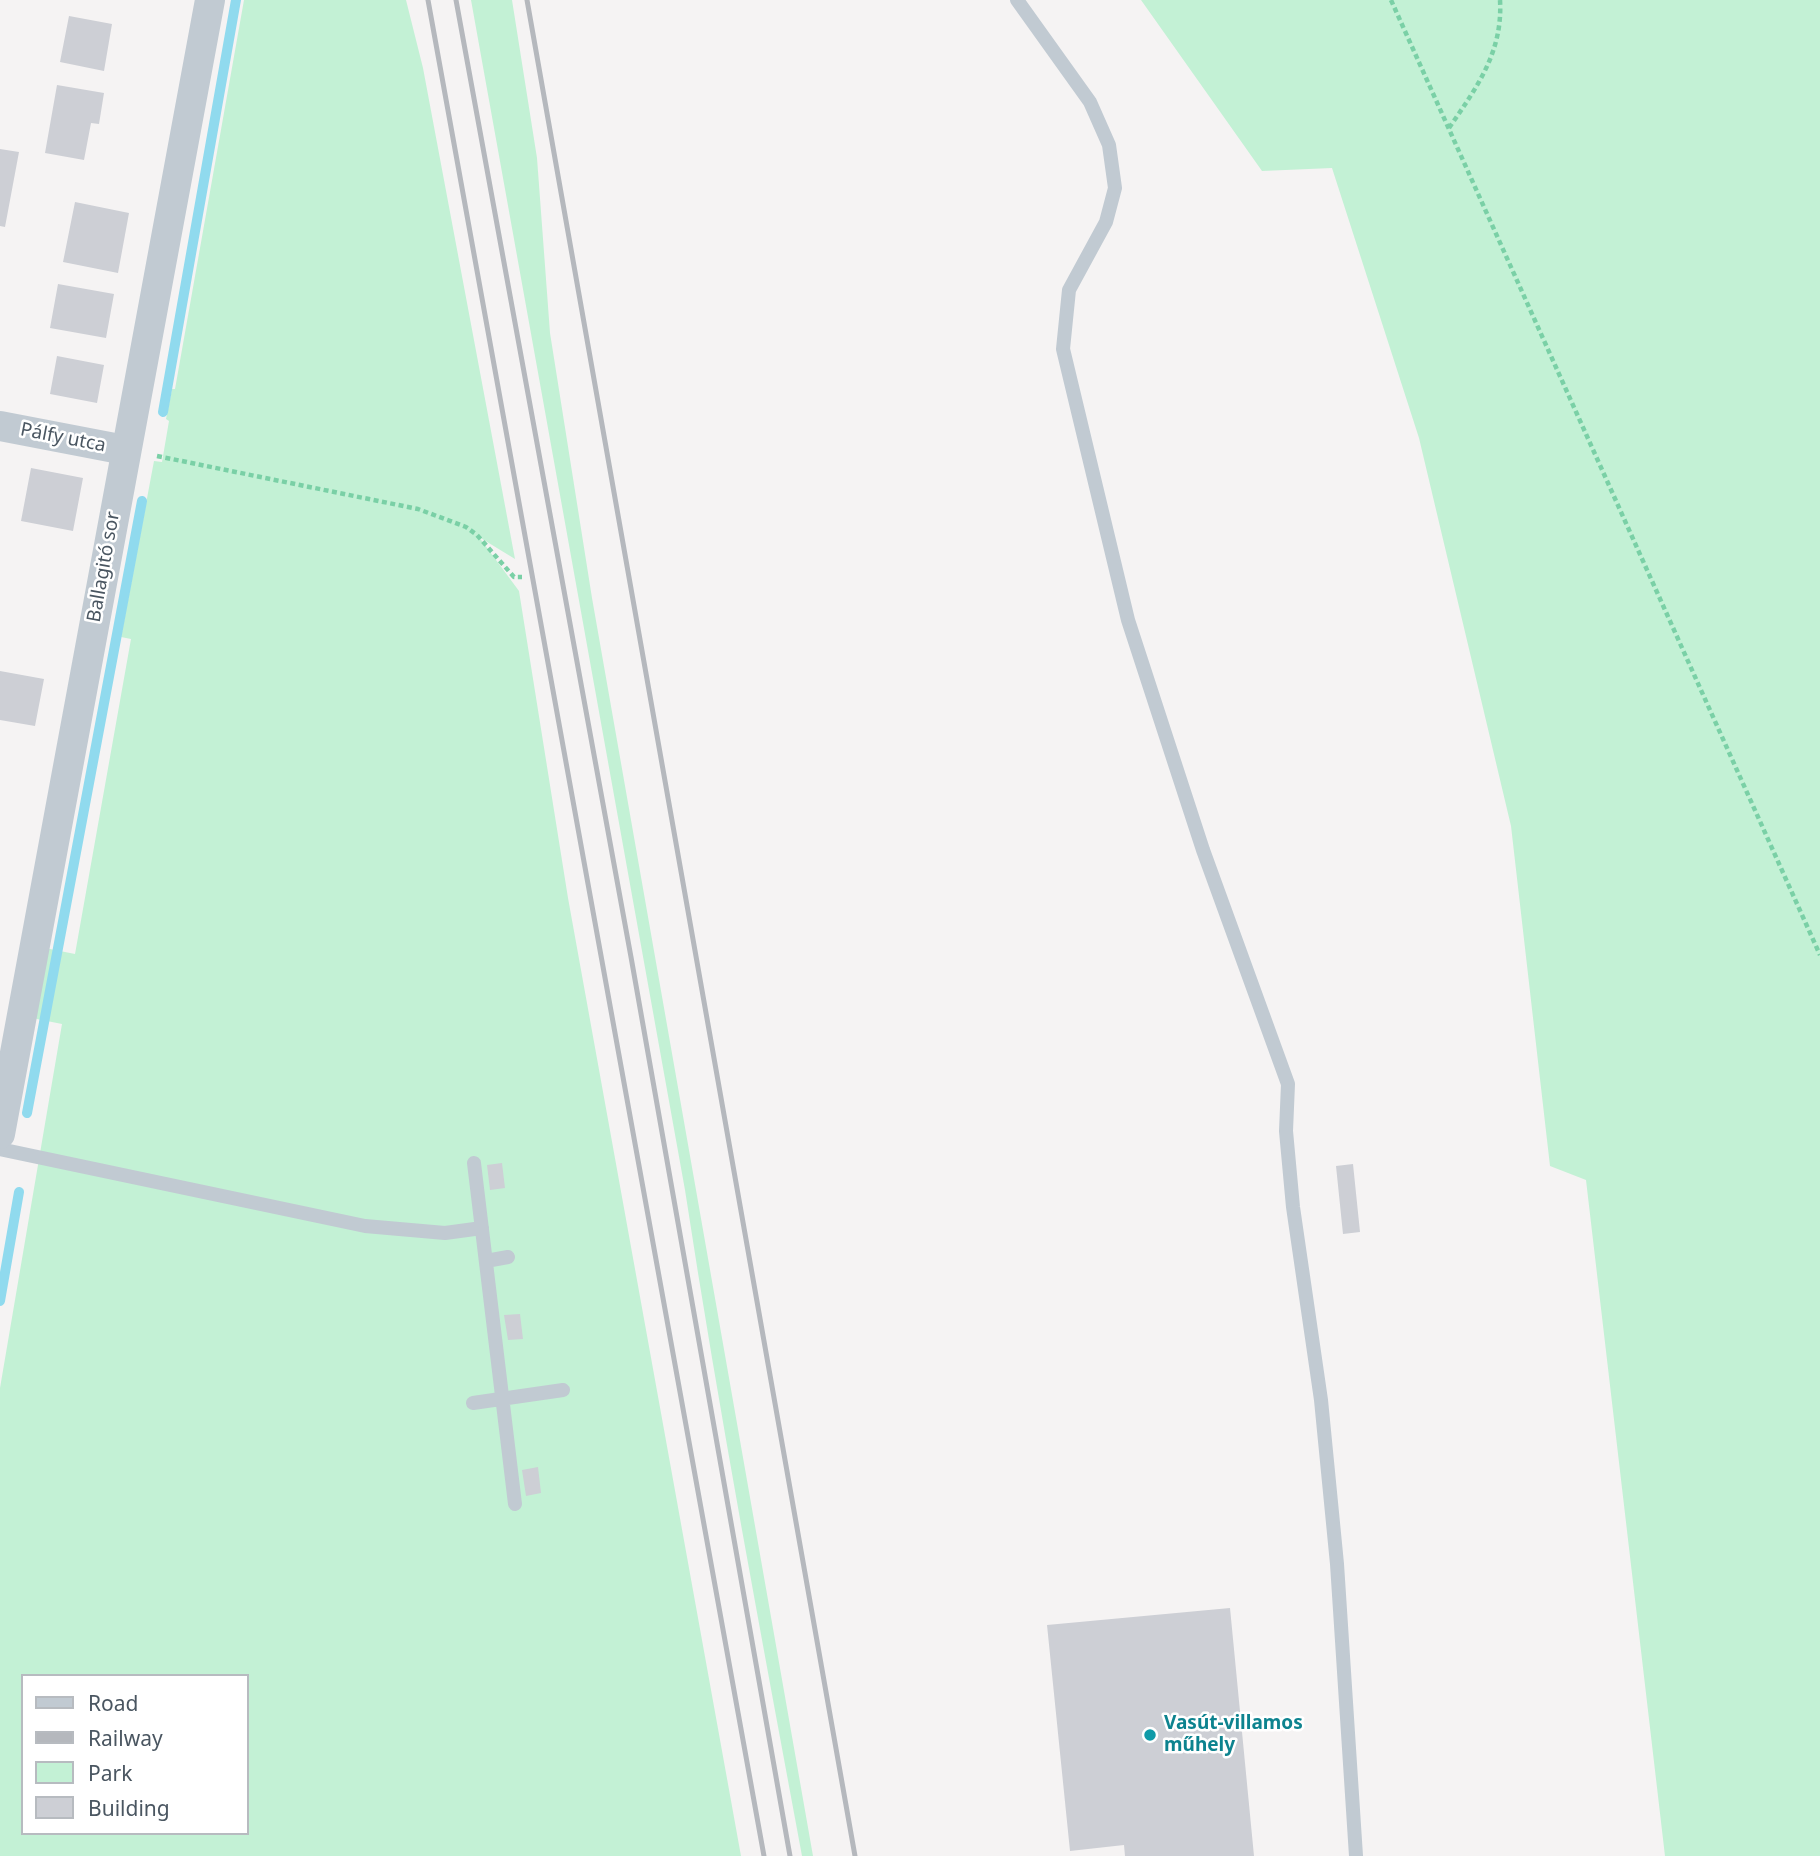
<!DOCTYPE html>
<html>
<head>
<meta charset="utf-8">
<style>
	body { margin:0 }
	#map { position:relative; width:1820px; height:1856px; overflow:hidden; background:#f5f3f3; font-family:"Noto Sans",sans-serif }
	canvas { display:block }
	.legend { position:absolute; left:21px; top:1674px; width:228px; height:161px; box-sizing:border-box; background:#fff; border:2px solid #b7bbc0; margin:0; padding:9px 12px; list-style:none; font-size:21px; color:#4a5661 }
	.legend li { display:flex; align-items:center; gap:14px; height:35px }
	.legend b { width:35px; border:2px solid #b7bbc0 }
</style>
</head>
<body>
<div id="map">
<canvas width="1820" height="1856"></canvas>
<ul class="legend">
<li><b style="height:9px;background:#c1cad2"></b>Road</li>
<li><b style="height:9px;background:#b5b8bd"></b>Railway</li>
<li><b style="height:19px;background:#c3f1d5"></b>Park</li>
<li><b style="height:19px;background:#cdcfd5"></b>Building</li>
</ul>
</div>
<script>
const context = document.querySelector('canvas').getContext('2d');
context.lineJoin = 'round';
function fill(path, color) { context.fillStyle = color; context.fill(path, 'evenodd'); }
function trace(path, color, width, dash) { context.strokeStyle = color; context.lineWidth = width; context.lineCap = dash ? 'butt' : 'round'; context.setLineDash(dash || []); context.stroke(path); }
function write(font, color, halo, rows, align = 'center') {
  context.font = font + ' "Noto Sans",sans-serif'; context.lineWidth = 5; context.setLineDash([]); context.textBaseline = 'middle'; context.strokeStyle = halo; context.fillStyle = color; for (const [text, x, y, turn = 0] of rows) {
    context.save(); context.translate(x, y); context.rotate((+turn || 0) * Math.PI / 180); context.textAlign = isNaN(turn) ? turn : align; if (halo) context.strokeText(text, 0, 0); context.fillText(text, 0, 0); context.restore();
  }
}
const green = new Path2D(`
	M244 0H406L423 68 515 559 479 537 519 591 568 898 741 1856H0V1388L62 1024 32 1018 45 948 75 954 131 639 121 637 154 461 162 462 169 421 166 419 172 389H175ZM23 1676H247V1833H23Z
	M471 0H512L537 158 550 333 592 598 813 1856H802C761 1634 719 1413 685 1190Z
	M1141 0H1820V1856H1665L1586 1180 1550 1166 1511 826 1419 438 1332 168 1262 171Z`);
const stream = new Path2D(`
	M163 412 236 0
	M27 1113 142 501
	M0 1301 19 1192`);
const building = new Path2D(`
	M69 16 112 24 104 71 60 62Z
	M57 85 104 93 99 124 91 123 84 160 45 153Z
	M0 149 19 152 5 227 0 226Z
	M75 202 129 213 118 273 63 262Z
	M58 284 114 294 106 338 50 328Z
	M57 356 104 365 97 403 50 394Z
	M31 468 83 478 73 531 21 521Z
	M0 671 44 679 35 726 0 720Z
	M502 1163 505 1188 490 1190 487 1165Z
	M1353 1164 1360 1232 1343 1234 1336 1166Z
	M520 1314 523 1339 508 1340 504 1315Z
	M538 1467 541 1493 526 1496 522 1470Z
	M1230 1608 1254 1856H1125L1124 1845 1070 1851 1047 1625Z`);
const path = new Path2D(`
	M1391 0 1820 955
	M1449 128C1477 87 1503 52 1500 0
	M157 456 418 509 466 527 477 535 514 577H522`);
const lane = new Path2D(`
	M1017 0 1090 102 1109 145 1115 188 1106 222 1069 290 1063 349 1128 620 1203 850 1288 1084 1286 1131 1293 1207 1321 1400 1337 1564 1356 1856
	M0 1149 365 1226 445 1233 482 1228
	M474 1163 515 1504
	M486 1261 508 1257
	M473 1403 563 1390`);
const street = new Path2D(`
	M0 426 125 450
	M0 1134 210 0`);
const rail = new Path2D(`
	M428 0 764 1856
	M456 0 631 957 790 1856
	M527 0 855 1856`);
const markers = [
	[1150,1735,7,"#0f9aa8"]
];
const streetNames = [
	["Pálfy utca",63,438,11],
	["Ballagitó sor",104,567,-80]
];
const cultureNames = [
	["Vasút-villamos",1164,1724],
	["műhely",1164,1746]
];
fill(green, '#c3f1d5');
trace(stream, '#90daee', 10);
fill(building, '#cdcfd5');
trace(path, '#7ad0a6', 4.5, [5, 3.5]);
trace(lane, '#c1cad2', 14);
trace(street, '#c1cad2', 30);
trace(rail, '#b5b8bd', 5);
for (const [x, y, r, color] of markers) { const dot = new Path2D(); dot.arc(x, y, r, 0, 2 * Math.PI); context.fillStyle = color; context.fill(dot); trace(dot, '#fff', 2.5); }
write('19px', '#4a5661', '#fff', streetNames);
write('bold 19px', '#0d838f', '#fff', cultureNames, 'left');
</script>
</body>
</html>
